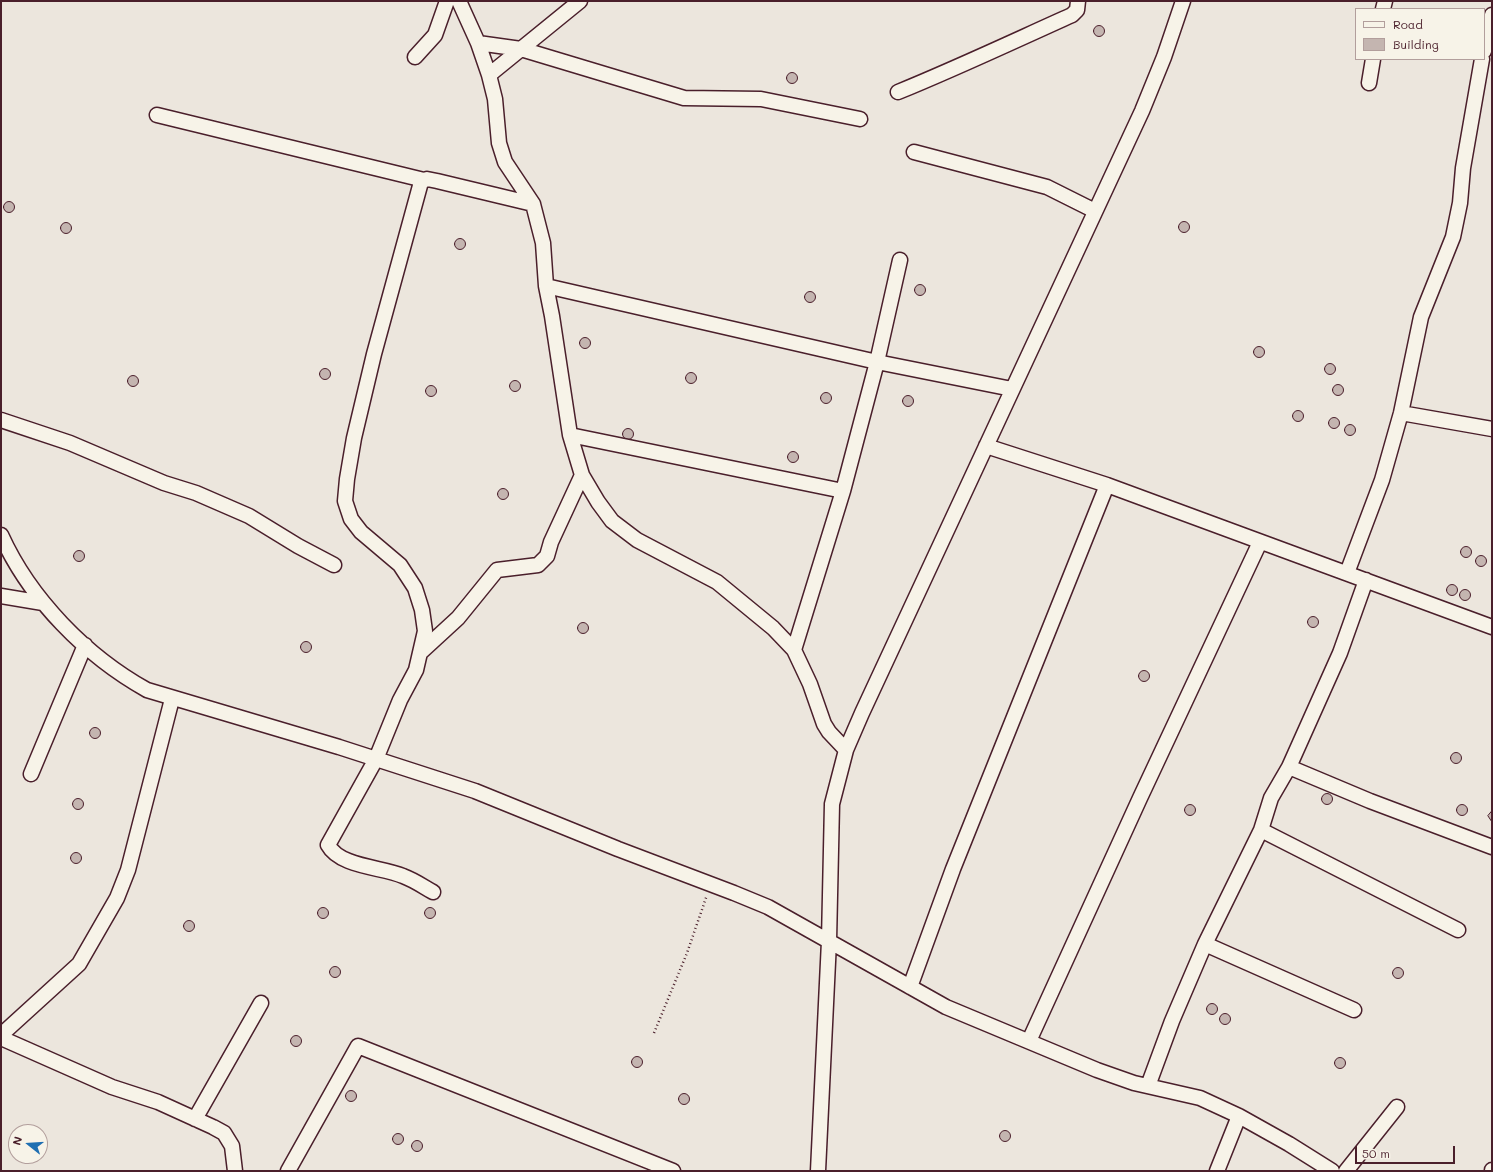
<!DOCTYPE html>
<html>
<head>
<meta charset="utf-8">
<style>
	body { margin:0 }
	#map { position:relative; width:1493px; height:1172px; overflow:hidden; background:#ece6dd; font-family:Mali,sans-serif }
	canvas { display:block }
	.frame { position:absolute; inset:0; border:2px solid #4a1f2b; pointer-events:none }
	.legend { position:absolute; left:1355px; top:8px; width:130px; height:52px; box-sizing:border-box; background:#f7f3e8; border:1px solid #b29e9c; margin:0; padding:5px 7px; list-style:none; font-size:12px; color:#4a1f2b }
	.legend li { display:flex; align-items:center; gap:8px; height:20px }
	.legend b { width:20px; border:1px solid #b29e9c }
	.north { position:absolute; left:8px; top:1124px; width:40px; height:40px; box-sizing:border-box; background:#f7f3e8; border:1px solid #b29e9c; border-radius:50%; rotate:287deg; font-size:11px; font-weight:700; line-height:16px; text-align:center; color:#4a1f2b }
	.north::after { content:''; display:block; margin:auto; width:14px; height:18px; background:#1f6fb2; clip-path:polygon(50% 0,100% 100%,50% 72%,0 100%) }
	.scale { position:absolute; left:1355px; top:1146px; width:100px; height:18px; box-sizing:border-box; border:2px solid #4a1f2b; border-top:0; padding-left:5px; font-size:12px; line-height:14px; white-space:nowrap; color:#4a1f2b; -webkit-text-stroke:3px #f7f3e8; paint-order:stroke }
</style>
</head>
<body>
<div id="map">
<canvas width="1493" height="1172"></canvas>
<div class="frame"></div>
<ul class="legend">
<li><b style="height:5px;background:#f7f3e8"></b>Road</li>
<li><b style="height:11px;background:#c4b5b0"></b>Building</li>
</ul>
<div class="north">N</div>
<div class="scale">50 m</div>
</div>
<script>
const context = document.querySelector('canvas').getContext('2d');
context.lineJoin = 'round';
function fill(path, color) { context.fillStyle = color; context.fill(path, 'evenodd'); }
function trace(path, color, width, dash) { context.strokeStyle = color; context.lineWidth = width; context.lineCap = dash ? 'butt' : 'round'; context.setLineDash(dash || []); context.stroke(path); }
const building = new Path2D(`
	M1093.5 31a5.5 5.5 0 1 1 11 0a5.5 5.5 0 1 1-11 0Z
	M786.5 78a5.5 5.5 0 1 1 11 0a5.5 5.5 0 1 1-11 0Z
	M3.5 207a5.5 5.5 0 1 1 11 0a5.5 5.5 0 1 1-11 0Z
	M1178.5 227a5.5 5.5 0 1 1 11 0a5.5 5.5 0 1 1-11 0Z
	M60.5 228a5.5 5.5 0 1 1 11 0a5.5 5.5 0 1 1-11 0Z
	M454.5 244a5.5 5.5 0 1 1 11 0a5.5 5.5 0 1 1-11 0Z
	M914.5 290a5.5 5.5 0 1 1 11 0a5.5 5.5 0 1 1-11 0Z
	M804.5 297a5.5 5.5 0 1 1 11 0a5.5 5.5 0 1 1-11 0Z
	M579.5 343a5.5 5.5 0 1 1 11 0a5.5 5.5 0 1 1-11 0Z
	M1253.5 352a5.5 5.5 0 1 1 11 0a5.5 5.5 0 1 1-11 0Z
	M1324.5 369a5.5 5.5 0 1 1 11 0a5.5 5.5 0 1 1-11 0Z
	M319.5 374a5.5 5.5 0 1 1 11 0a5.5 5.5 0 1 1-11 0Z
	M685.5 378a5.5 5.5 0 1 1 11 0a5.5 5.5 0 1 1-11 0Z
	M127.5 381a5.5 5.5 0 1 1 11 0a5.5 5.5 0 1 1-11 0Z
	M509.5 386a5.5 5.5 0 1 1 11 0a5.5 5.5 0 1 1-11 0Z
	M1332.5 390a5.5 5.5 0 1 1 11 0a5.5 5.5 0 1 1-11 0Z
	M425.5 391a5.5 5.5 0 1 1 11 0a5.5 5.5 0 1 1-11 0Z
	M820.5 398a5.5 5.5 0 1 1 11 0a5.5 5.5 0 1 1-11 0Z
	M902.5 401a5.5 5.5 0 1 1 11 0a5.5 5.5 0 1 1-11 0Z
	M1292.5 416a5.5 5.5 0 1 1 11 0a5.5 5.5 0 1 1-11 0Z
	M1328.5 423a5.5 5.5 0 1 1 11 0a5.5 5.5 0 1 1-11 0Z
	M1344.5 430a5.5 5.5 0 1 1 11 0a5.5 5.5 0 1 1-11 0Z
	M622.5 434a5.5 5.5 0 1 1 11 0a5.5 5.5 0 1 1-11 0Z
	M787.5 457a5.5 5.5 0 1 1 11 0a5.5 5.5 0 1 1-11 0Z
	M497.5 494a5.5 5.5 0 1 1 11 0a5.5 5.5 0 1 1-11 0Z
	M1460.5 552a5.5 5.5 0 1 1 11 0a5.5 5.5 0 1 1-11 0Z
	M73.5 556a5.5 5.5 0 1 1 11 0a5.5 5.5 0 1 1-11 0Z
	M1475.5 561a5.5 5.5 0 1 1 11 0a5.5 5.5 0 1 1-11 0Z
	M1446.5 590a5.5 5.5 0 1 1 11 0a5.5 5.5 0 1 1-11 0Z
	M1459.5 595a5.5 5.5 0 1 1 11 0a5.5 5.5 0 1 1-11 0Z
	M1307.5 622a5.5 5.5 0 1 1 11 0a5.5 5.5 0 1 1-11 0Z
	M577.5 628a5.5 5.5 0 1 1 11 0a5.5 5.5 0 1 1-11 0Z
	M300.5 647a5.5 5.5 0 1 1 11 0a5.5 5.5 0 1 1-11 0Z
	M1138.5 676a5.5 5.5 0 1 1 11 0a5.5 5.5 0 1 1-11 0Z
	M89.5 733a5.5 5.5 0 1 1 11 0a5.5 5.5 0 1 1-11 0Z
	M1450.5 758a5.5 5.5 0 1 1 11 0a5.5 5.5 0 1 1-11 0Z
	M1321.5 799a5.5 5.5 0 1 1 11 0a5.5 5.5 0 1 1-11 0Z
	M72.5 804a5.5 5.5 0 1 1 11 0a5.5 5.5 0 1 1-11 0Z
	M1456.5 810a5.5 5.5 0 1 1 11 0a5.5 5.5 0 1 1-11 0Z
	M1184.5 810a5.5 5.5 0 1 1 11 0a5.5 5.5 0 1 1-11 0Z
	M1492 811V822L1488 816Z
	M70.5 858a5.5 5.5 0 1 1 11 0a5.5 5.5 0 1 1-11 0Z
	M424.5 913a5.5 5.5 0 1 1 11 0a5.5 5.5 0 1 1-11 0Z
	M317.5 913a5.5 5.5 0 1 1 11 0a5.5 5.5 0 1 1-11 0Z
	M183.5 926a5.5 5.5 0 1 1 11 0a5.5 5.5 0 1 1-11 0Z
	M329.5 972a5.5 5.5 0 1 1 11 0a5.5 5.5 0 1 1-11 0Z
	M1392.5 973a5.5 5.5 0 1 1 11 0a5.5 5.5 0 1 1-11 0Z
	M1206.5 1009a5.5 5.5 0 1 1 11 0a5.5 5.5 0 1 1-11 0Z
	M1219.5 1019a5.5 5.5 0 1 1 11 0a5.5 5.5 0 1 1-11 0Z
	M290.5 1041a5.5 5.5 0 1 1 11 0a5.5 5.5 0 1 1-11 0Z
	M631.5 1062a5.5 5.5 0 1 1 11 0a5.5 5.5 0 1 1-11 0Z
	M1334.5 1063a5.5 5.5 0 1 1 11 0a5.5 5.5 0 1 1-11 0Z
	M345.5 1096a5.5 5.5 0 1 1 11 0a5.5 5.5 0 1 1-11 0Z
	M678.5 1099a5.5 5.5 0 1 1 11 0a5.5 5.5 0 1 1-11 0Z
	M999.5 1136a5.5 5.5 0 1 1 11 0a5.5 5.5 0 1 1-11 0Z
	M392.5 1139a5.5 5.5 0 1 1 11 0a5.5 5.5 0 1 1-11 0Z
	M411.5 1146a5.5 5.5 0 1 1 11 0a5.5 5.5 0 1 1-11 0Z`);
const path = new Path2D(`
	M654 1033 687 953 707 895`);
const minor = new Path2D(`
	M459 1 478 43 489 75 495 99 499 143 505 162 533 204 543 243 546 286 552 316 570 435 582 475 598 502 612 521 637 540 717 582 773 628 794 650 810 684 824 724 829 732 846 750
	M1383 9 1385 1
	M478 43 521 49 684 98 761 99 860 119
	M1484 51 1492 15
	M415 57 435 35 447 1
	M489 75 580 1
	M1369 83 1373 59
	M898 92C957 68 1014 41 1072 15L1077 10 1078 1
	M157 115 424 180
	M914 152 1047 187 1095 211
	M546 286 877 362 1012 389
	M1401 413 1492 429
	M1 420 70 443 164 483 196 493 249 516 298 546 334 565
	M570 435 843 491
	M986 446 1107 485 1492 627
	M1 535C30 599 86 656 147 690L339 747 475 791 618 849 734 893 768 907 946 1007 1097 1070 1134 1083 1200 1098 1239 1116 1289 1144 1332 1171
	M1347 573 1382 480 1401 413 1421 317 1453 237 1460 203 1463 168 1482 59
	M1 596 43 603
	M794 650 843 491 877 362 900 260
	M421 652 458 618 497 570 538 565 547 556 551 542 582 475
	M1289 767 1370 801 1492 847
	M31 774 85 645
	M1261 830 1458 930
	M433 892C424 887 414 880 403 876 382 867 340 867 328 845L376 759 400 700 416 670 425 631 422 610 415 588 400 565 361 532 351 519 345 501 347 479 354 438 374 354 421 182 427 179 437 181 533 204
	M1205 944 1354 1010
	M910 987 953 869 1107 485
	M1 1035 79 964 117 898 128 870 172 699
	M1 1038 112 1087 158 1102 213 1127 224 1133 232 1146 235 1171
	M1029 1041 1140 798 1260 542
	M1148 1086 1172 1021 1205 944 1261 830 1271 798 1289 767 1340 653 1366 580
	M195 1119 261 1003
	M288 1171 358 1046 673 1171
	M818 1171 829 941 832 804 846 750 862 713 1142 111 1164 57 1183 1
	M1217 1171 1239 1116
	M1346 1171 1397 1107
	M1492 1171V1170`);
fill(building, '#c4b5b0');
trace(building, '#4a1f2b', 1);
trace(minor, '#4a1f2b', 17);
trace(path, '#4a1f2b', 2.5, [1, 3]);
trace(minor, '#f7f3e8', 14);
</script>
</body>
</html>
